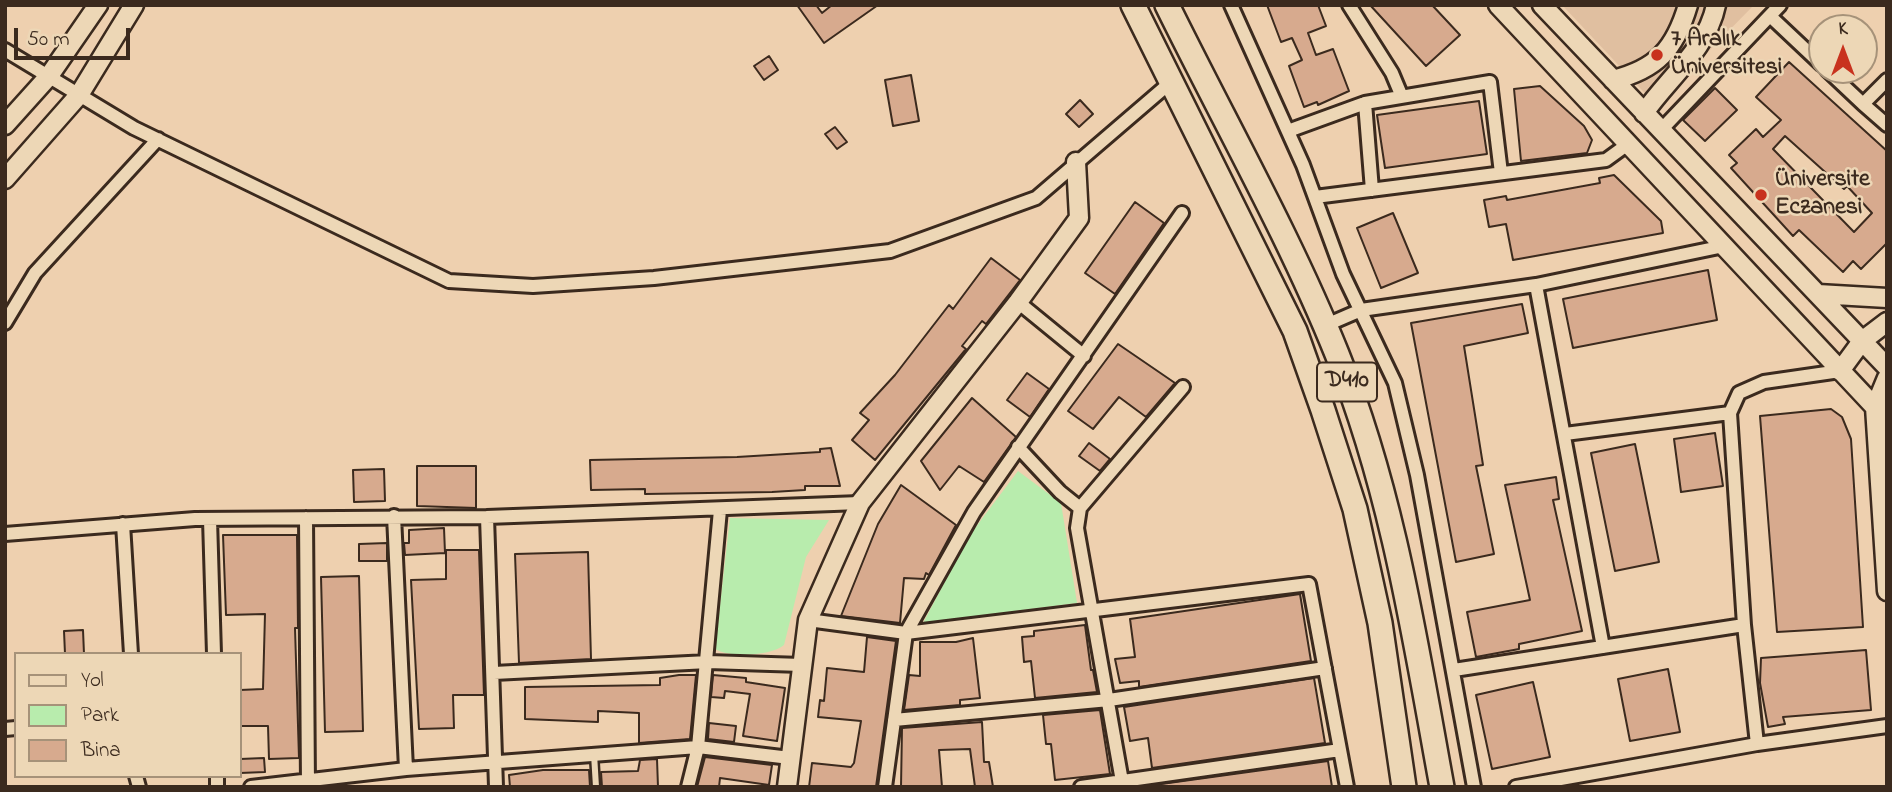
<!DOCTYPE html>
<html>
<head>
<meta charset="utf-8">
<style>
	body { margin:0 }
	#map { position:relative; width:1892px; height:792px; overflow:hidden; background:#eed0af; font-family:"Indie Flower",sans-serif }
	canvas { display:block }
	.frame { position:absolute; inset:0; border:7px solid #3b2a1e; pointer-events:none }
	.legend { position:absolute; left:14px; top:652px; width:228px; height:126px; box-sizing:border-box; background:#edd7b6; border:2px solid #a69279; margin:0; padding:9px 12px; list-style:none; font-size:21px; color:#3b2a1e }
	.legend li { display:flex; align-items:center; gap:14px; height:35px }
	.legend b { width:35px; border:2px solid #a69279 }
	.north { position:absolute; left:1808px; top:14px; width:70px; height:70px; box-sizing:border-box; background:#edd7b6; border:2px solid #a69279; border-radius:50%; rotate:0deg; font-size:19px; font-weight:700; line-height:28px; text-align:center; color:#3b2a1e }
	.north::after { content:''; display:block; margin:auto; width:24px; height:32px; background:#c8321e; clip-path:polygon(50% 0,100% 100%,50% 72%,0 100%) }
	.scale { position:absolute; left:14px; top:28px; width:116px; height:32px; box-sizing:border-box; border:4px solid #3b2a1e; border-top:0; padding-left:9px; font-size:21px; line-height:24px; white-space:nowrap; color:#3b2a1e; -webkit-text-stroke:5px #edd7b6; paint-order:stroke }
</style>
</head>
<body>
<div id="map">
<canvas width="1892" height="792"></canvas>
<div class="frame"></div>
<ul class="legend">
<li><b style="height:9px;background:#edd7b6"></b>Yol</li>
<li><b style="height:19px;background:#b8ecad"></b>Park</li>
<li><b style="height:19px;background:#d7aa8e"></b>Bina</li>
</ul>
<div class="north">K</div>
<div class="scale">50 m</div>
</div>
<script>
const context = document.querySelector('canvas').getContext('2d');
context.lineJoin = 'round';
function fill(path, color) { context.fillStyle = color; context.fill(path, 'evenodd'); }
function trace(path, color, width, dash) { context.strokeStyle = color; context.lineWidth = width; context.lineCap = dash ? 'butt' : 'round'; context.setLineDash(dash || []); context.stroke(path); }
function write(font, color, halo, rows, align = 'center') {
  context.font = font + ' "Indie Flower",sans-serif'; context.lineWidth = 5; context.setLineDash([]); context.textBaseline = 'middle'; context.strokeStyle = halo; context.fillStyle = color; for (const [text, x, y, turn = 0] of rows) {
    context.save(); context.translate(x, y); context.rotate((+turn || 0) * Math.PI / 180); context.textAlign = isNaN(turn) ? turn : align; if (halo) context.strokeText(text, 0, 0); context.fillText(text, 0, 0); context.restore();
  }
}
const built = new Path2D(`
	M1562 5H1754L1656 105Z`);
const green = new Path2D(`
	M1018 471 1061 503 1077 603 923 623 969 536Z
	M730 518 829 520 806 557 784 645C771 656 730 658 715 649Z`);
const building = new Path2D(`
	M797 5H816L822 13 832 5H878L824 43Z
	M1267 5H1318L1326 26 1308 33 1316 55 1333 49 1349 91 1318 105 1317 102 1304 107 1289 66 1302 60 1292 38 1281 42Z
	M1370 5H1432L1460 35 1426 66Z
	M769 56 778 70 764 80 754 66Z
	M1789 62 1887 151V243L1861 269 1853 261 1843 272 1799 230 1793 236 1731 168 1737 163 1729 155 1756 129 1763 137 1781 120 1756 97ZM1785 136 1844 189 1847 186 1872 213 1854 232 1773 149Z
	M911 75 919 121 893 126 885 80Z
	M1540 86 1584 126 1592 140 1587 153 1521 161 1514 89Z
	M1715 88 1737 110 1705 141 1683 120Z
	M1080 100 1093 114 1079 127 1066 114Z
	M1479 101 1487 154 1385 168 1377 115Z
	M835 127 847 142 837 149 825 134Z
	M1614 175 1661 221 1663 233 1513 260 1506 224 1489 227 1484 200 1506 196 1507 200 1600 183 1599 178Z
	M1135 202 1164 223 1115 294 1085 273Z
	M1393 213 1418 273 1381 288 1357 228Z
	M991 258 1020 280 986 324 982 321 962 346 966 349 875 460 852 440 869 420 860 413 895 375 949 305 953 309Z
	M1708 270 1717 320 1573 348 1563 299Z
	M1522 304 1528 333 1464 346 1483 465 1476 466 1494 554 1456 562 1411 323Z
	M1118 344 1175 383 1146 417 1119 397 1093 429 1068 411Z
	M1027 373 1049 389 1030 417 1007 400Z
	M972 398 1016 437 984 482 959 466 940 490 921 461Z
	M1831 409 1842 417 1851 439 1863 627 1777 632 1760 416Z
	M1715 433 1723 486 1681 492 1674 439Z
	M1089 443 1110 459 1100 471 1079 456Z
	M1635 444 1659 562 1615 571 1591 453Z
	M831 448 840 486H805V490L772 492 645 494V489L591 490 590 460 737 457 820 452V449Z
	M417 466H476V508L417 506Z
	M384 469 385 501 354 502 353 470Z
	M1556 477 1559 499 1553 500 1582 631 1519 644V649L1476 657 1467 612 1530 600 1505 485Z
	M901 485 956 525 929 575 926 573 924 579 904 578 900 623 841 616 878 524Z
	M444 528 445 553 405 555 404 543H409V530Z
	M223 535H297L298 628H295L299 758 269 759 268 726H240V690L263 689 265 614 226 615Z
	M387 543V561H359V544Z
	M446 550H479L484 695H453L454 728 419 729 411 580 446 579Z
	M588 552 591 659 519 663 515 554Z
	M359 576 363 731 325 732 321 577Z
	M1300 594 1311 661 1139 687V681L1120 683 1115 659 1135 657 1130 619Z
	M1085 625 1091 670H1093L1097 692 1035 698 1031 661 1024 662 1022 637 1034 636V631Z
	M83 630 84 654H65L64 631Z
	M867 637 896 641 876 787H809L812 763 851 767 854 763 861 721 818 717 820 700 824 701 827 668 864 672Z
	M973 638 980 698 960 700V705L904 710 909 675 920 676V642H956Z
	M1866 650 1871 710 1783 717 1785 724 1768 727 1760 683 1761 658Z
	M1668 669 1680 732 1630 741 1618 679Z
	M679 675H696L690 739 639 743V713L598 711V722L525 719V687L660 685V678Z
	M713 675 746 678V682L785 688 777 741 743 736 750 694 725 691 724 698 711 697Z
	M1314 678 1325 743 1152 768 1148 738 1130 741 1124 707Z
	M1533 682 1550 757 1492 769 1476 695Z
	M1100 710 1110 774 1055 780 1051 744H1046L1043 715Z
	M982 722 984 762H989L993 787H975L970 749 939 750 942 787H901L902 728Z
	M709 723 736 726 734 742 708 739Z
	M705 757 772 765 769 785 720 778 719 787H697Z
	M264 758 265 772 240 773V759Z
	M657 759 658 787H602L601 772 638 771 640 760Z
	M1328 761 1332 787H1154V785Z
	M543 770H589L590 787H510L509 775Z`);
const lane = new Path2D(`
	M594 754 596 787`);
const street = new Path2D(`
	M1231 5 1303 165 1343 274 1395 383 1417 475 1474 787
	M1349 5 1392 73 1402 97
	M1770 16 1822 65
	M5 50 134 128 449 281 533 286 654 278 890 251 1036 198 1171 82
	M1827 70 1863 104 1887 80
	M1365 103 1372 190
	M1863 104 1887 125
	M1661 130 1780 5
	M1288 131 1365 103 1490 82 1501 173
	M1315 197 1606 160 1628 144
	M1536 285 1603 647
	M1018 302 1084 356
	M5 323 35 273 158 139
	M1324 326 1361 310 1536 285 1724 246
	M1565 434 1730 413
	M1018 447 1060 492 1080 508
	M394 516 406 769
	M306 518 308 786
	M210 519 214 654
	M123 524 131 654
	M5 534 195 519 487 517
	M808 620 906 633 1309 584 1347 787
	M1454 670 1744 625
	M494 673 708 662 802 665
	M894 720 1109 700 1325 668
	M5 729 16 728
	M1757 744 1744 625 1730 413 1739 393 1764 382 1840 371
	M136 776 139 787
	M217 776V787
	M251 787 406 769 698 747 790 758
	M496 787 487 517 860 503
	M688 787 698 747 720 510
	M885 787 906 633 974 512 1182 213
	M1081 787 1340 750
	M1123 787 1077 528 1080 508 1183 387
	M1516 787 1757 744 1887 726`);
const secondary = new Path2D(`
	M1498 5 1887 420
	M1542 5 1887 367
	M1613 80C1657 69 1675 49 1688 5
	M1644 113C1669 77 1707 49 1716 5
	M5 125 49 76 98 5
	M5 179 79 95 134 5
	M1818 294 1887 298
	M1840 371 1862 341 1887 322
	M1887 378 1875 407 1887 591
	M787 787 808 620 860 503 1018 302 1079 218 1076 162`);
const highway = new Path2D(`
	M1133 5 1295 331 1323 410 1355 509 1380 623 1404 787
	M1167 5C1224 121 1289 235 1337 354 1393 493 1415 640 1442 787`);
const markers = [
	[1657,55,7,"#c8321e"],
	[1761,195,7,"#c8321e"]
];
const shields = [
	[1347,382,60]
];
const shieldNames = [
	["D410",1347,382]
];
const poiNames = [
	["7 Aralık",1671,41],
	["Üniversitesi",1671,69],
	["Üniversite",1775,181],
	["Eczanesi",1775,209]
];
fill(built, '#e0bfa0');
fill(green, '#b8ecad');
fill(building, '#d7aa8e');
trace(building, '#3b2a1e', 2);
trace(lane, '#3b2a1e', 11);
trace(street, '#3b2a1e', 18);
trace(secondary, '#3b2a1e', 23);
trace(highway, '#3b2a1e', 28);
trace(lane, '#edd7b6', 6);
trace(street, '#edd7b6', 12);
trace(secondary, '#edd7b6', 18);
trace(highway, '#edd7b6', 23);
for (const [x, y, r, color] of markers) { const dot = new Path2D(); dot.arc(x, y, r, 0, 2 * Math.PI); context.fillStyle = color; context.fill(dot); trace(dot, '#edd7b6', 2.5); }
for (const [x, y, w] of shields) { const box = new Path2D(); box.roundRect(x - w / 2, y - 19.5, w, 39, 5); context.fillStyle = '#edd7b6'; context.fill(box); trace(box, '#3b2a1e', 2); }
write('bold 23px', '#3b2a1e', null, shieldNames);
write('bold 24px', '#3b2a1e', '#edd7b6', poiNames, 'left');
</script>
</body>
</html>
